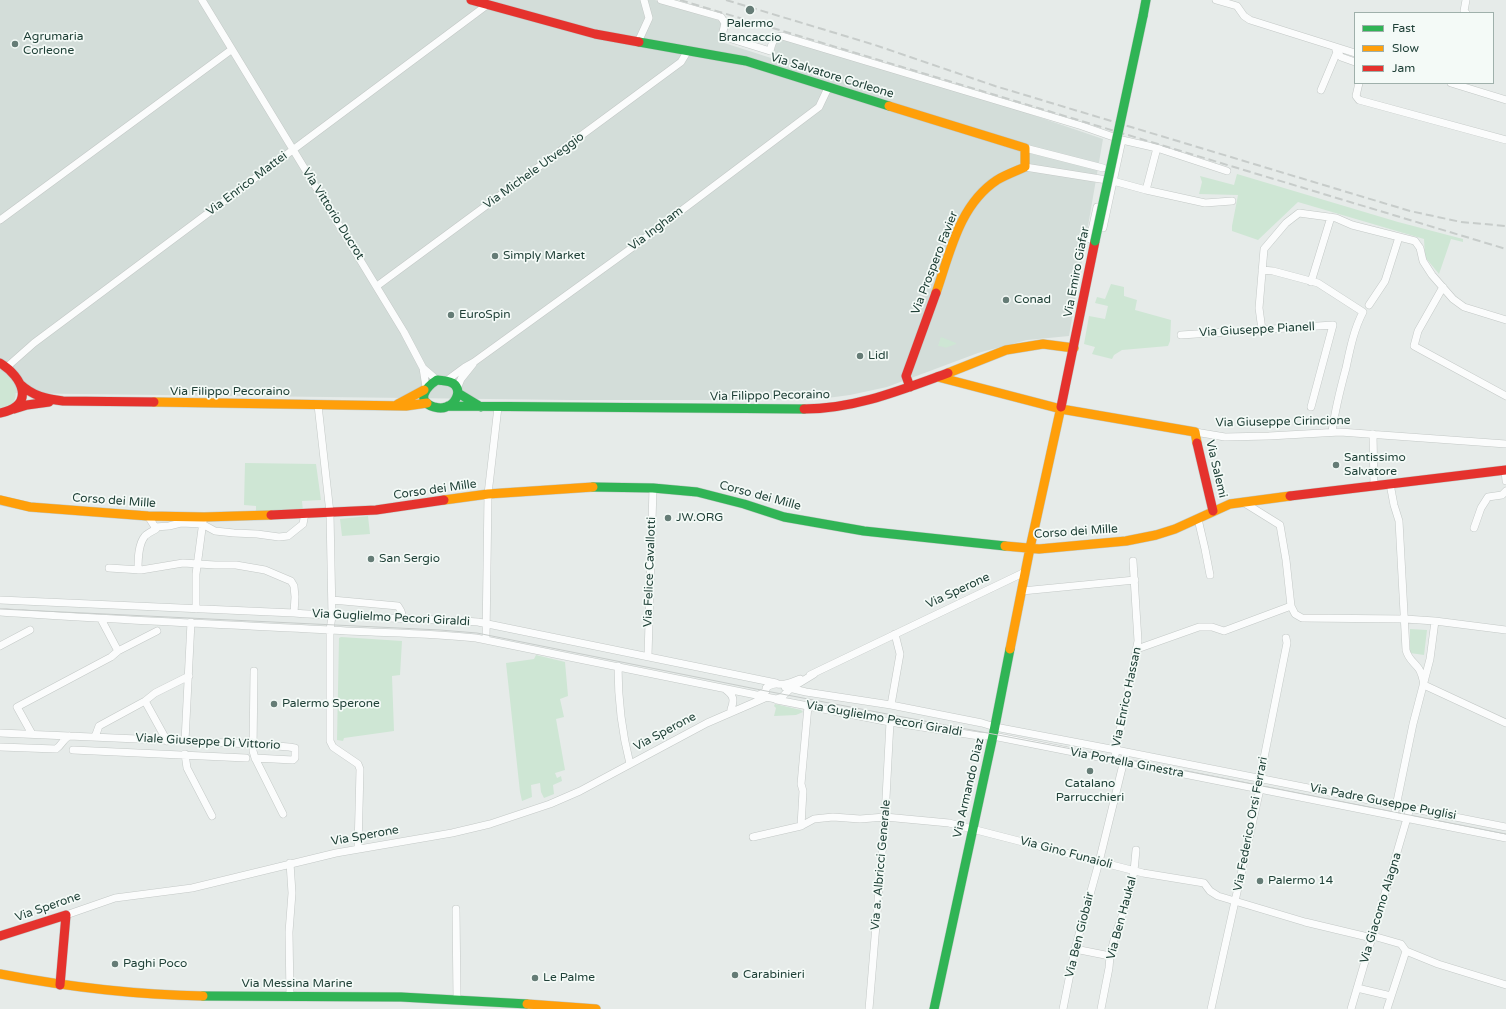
<!DOCTYPE html>
<html>
<head>
<meta charset="utf-8">
<style>
	body { margin:0 }
	#map { position:relative; width:1506px; height:1009px; overflow:hidden; background:#e6ebe9; font-family:"Varela Round",sans-serif }
	canvas { display:block }
	.legend { position:absolute; left:1354px; top:12px; width:140px; height:72px; box-sizing:border-box; background:#f4faf7; border:1px solid #9fb0ab; margin:0; padding:5px 7px; list-style:none; font-size:12px; color:#204138 }
	.legend li { display:flex; align-items:center; gap:8px; height:20px }
	.legend b { width:20px; border:1px solid #9fb0ab }
</style>
</head>
<body>
<div id="map">
<canvas width="1506" height="1009"></canvas>
<ul class="legend">
<li><b style="height:5px;background:#30b455"></b>Fast</li>
<li><b style="height:5px;background:#ff9f0a"></b>Slow</li>
<li><b style="height:5px;background:#e5322d"></b>Jam</li>
</ul>
</div>
<script>
const context = document.querySelector('canvas').getContext('2d');
context.lineJoin = 'round';
function fill(path, color) { context.fillStyle = color; context.fill(path, 'evenodd'); }
function trace(path, color, width, dash) { context.strokeStyle = color; context.lineWidth = width; context.lineCap = dash ? 'butt' : 'round'; context.setLineDash(dash || []); context.stroke(path); }
function write(font, color, halo, rows, align = 'center') {
  context.font = font + ' "Varela Round",sans-serif'; context.lineWidth = 3.5; context.setLineDash([]); context.textBaseline = 'middle'; context.strokeStyle = halo; context.fillStyle = color; for (const [text, x, y, turn = 0] of rows) {
    context.save(); context.translate(x, y); context.rotate((+turn || 0) * Math.PI / 180); context.textAlign = isNaN(turn) ? turn : align; if (halo) context.strokeText(text, 0, 0); context.fillText(text, 0, 0); context.restore();
  }
}
const built = new Path2D(`
	M0 0H655L720 21 722 26 718 41 771 58 777 41 781 38 1015 109 1103 139 1069 336 1027 340 978 353 887 387 850 395 812 400H571L0 393Z`);
const green = new Path2D(`
	M1237 174 1398 222 1463 239V242L1451 239 1439 274 1425 257 1424 239 1298 202 1258 240 1232 231V226L1238 195 1199 194 1202 182 1200 176 1234 185Z
	M1111 284 1124 287V296L1137 300 1135 310 1171 320 1170 341 1168 346 1122 350 1114 355 1112 359 1092 354 1095 347 1084 344 1089 316 1105 319 1108 306 1095 303 1097 297 1105 299Z
	M941 337 956 343V344L945 348 944 347 938 346Z
	M0 370C4 373 9 376 12 381 19 393 17 408 0 408Z
	M245 463 316 464 321 500 302 501 303 511 256 512V506L244 505Z
	M368 516 370 534 342 536 340 519Z
	M1410 629 1427 630 1424 655 1410 653Z
	M341 637 402 641 400 675 392 676 394 731 344 738 343 741 337 740 339 638Z
	M536 655 565 662 568 696 560 699 564 717 556 719 565 770 555 773 557 778 561 776 562 781 553 785 554 794 544 798 541 792 540 783 531 785 532 797 522 801 520 792 506 663 534 659Z
	M775 704 801 710 803 712 796 715 774 716 776 708 774 706Z`);
const street = new Path2D(`
	M202 0 404 332 423 368 426 387
	M661 0 721 17 725 23 722 36 770 51C772 43 773 37 782 36L1082 126 1122 140 1157 148 1146 190 1205 203 1232 201
	M1216 0 1237 6 1244 16 1250 20 1355 53
	M1466 13 1464 11 1466 0
	M638 42 649 18 644 0
	M1336 50 1341 57 1355 62
	M1359 83 1356 96 1359 100 1506 140
	M1451 83 1506 100
	M1321 90 1337 52
	M1025 148 1103 168
	M1157 148 1227 171
	M1025 167 1113 181 1146 190
	M0 220 231 50
	M1103 228 1122 140
	M1090 239 1097 207
	M1262 270 1273 271 1318 283 1363 312C1354 329 1350 349 1346 368 1340 390 1335 410 1332 432
	M1311 282 1331 217
	M377 286 681 62 687 52
	M1443 287 1418 331 1414 346 1506 396
	M1369 305 1385 281 1399 237
	M1262 330 1259 308 1264 249 1286 223 1299 213 1336 218 1352 225 1415 241 1420 248 1423 261 1432 275 1453 299 1464 307 1506 320
	M1181 335 1333 325 1311 407
	M8 366 34 343 487 5
	M423 368 437 380
	M446 381 465 367 474 362 633 247 819 107 828 88
	M457 389 461 379 473 364
	M318 405 330 513 332 616 330 630V741L333 747 358 764 360 769 358 849
	M1195 432 1225 437 1269 436 1340 432 1506 444
	M1373 434 1374 486
	M1505 470 1506 481
	M1390 484 1394 505 1399 521 1406 650C1408 659 1414 662 1419 669 1422 674 1423 679 1424 685
	M1243 502 1280 525 1286 560 1291 606 1295 614 1302 618 1405 619 1435 621 1506 630
	M148 516 155 527 169 526 181 523 202 524 215 531 234 533 257 534 279 537 288 536 303 524 305 513
	M1198 519 1205 549 1210 575
	M1474 528 1481 508 1488 497 1502 495 1506 491
	M109 568 141 570 183 563 215 565H236L265 570 291 581 294 586 295 597 294 613
	M138 570C138 560 138 544 145 536 148 533 153 531 156 529L155 527
	M1022 591 1135 580
	M0 600 294 613C355 618 417 618 478 622L776 683
	M332 600 398 606 401 611 403 618
	M196 609V574L203 521
	M0 612C110 620 220 624 330 630 379 633 428 633 476 638L776 699 782 697 791 688 814 674
	M101 619 118 651
	M486 639 488 494 498 407
	M0 646 30 630
	M1137 649 1199 627H1212L1224 631 1291 606
	M648 656 653 488
	M618 666C618 699 622 733 630 764
	M254 671 253 751 255 758 283 814
	M810 675 1025 572
	M1424 685 1506 723
	M785 687 806 692 891 705 982 723 995 727 1116 750 1506 827
	M725 689C733 695 735 699 731 709
	M757 696 766 691V688C773 682 777 685 785 684 790 683 795 681 800 679
	M777 700 890 722 979 736H993L1506 838
	M145 701 167 741
	M891 705 900 654 895 634
	M0 733 252 744 289 747 295 748V758L293 760 255 758
	M32 734 17 707 111 657 118 651 157 631
	M95 737 99 726 145 701 155 693 189 676
	M185 741 191 622
	M0 747 56 749C62 745 63 739 69 736
	M73 750 246 758
	M185 754 187 768 212 816
	M1114 760 1138 641 1133 561
	M1394 816 1413 724 1430 659 1435 621
	M801 826 803 791 801 784 808 706
	M753 837 801 826 814 819 833 817 860 819 885 817 949 823 1143 873 1204 883 1210 891 1218 896 1305 922 1372 938
	M456 909 457 999
	M66 915 115 898 192 888 336 853 452 833 490 824 550 804 580 791 707 723 767 697
	M1373 936 1401 944 1406 951 1438 964 1506 985
	M1075 949 1110 956
	M1357 988 1391 996
	M290 997 289 932 292 893 290 863
	M869 1009 885 817 890 722
	M1063 1009 1075 949 1099 862 1126 752
	M1101 1009 1109 968 1110 956 1115 936 1129 896 1134 871 1136 850
	M1211 1009 1260 789V778L1287 643 1286 638
	M1351 1009 1410 808
	M1387 1009 1406 951`);
const fast = new Path2D(`
	M1143 16 1146 0
	M639 42 746 61 889 106
	M437 380C443 381 450 380 455 385 462 393 454 405 446 407 441 409 438 408 434 407 415 401 426 387 437 380Z
	M458 393 481 407
	M448 406 804 409
	M593 487 653 488 697 492 744 504 784 517 864 531 1005 546
	M203 996 401 997 527 1004
	M934 1009 994 731 1010 649`);
const slow = new Path2D(`
	M889 106 1025 148V167C1016 171 1005 175 997 180 959 205 950 253 936 293
	M948 373 1006 350 1043 344 1074 348
	M938 377 1061 409 1195 432 1197 443
	M154 402 406 406 427 403
	M398 404 424 390
	M0 500 30 507 148 516 204 517 271 515
	M444 500 488 494 593 487
	M1005 546 1039 549 1126 541 1156 535 1175 529 1230 504 1290 496
	M1010 649 1030 548 1061 407
	M0 974C68 987 135 995 203 996
	M527 1004 596 1009`);
const jam = new Path2D(`
	M471 0 595 34 639 42
	M0 363C23 377 36 406 0 413
	M20 384C33 396 46 399 63 401L154 402
	M910 387 906 376 936 293
	M1061 407 1095 241
	M14 409 27 405 49 402
	M804 409C855 409 901 390 948 373
	M1197 443 1213 511
	M1290 496 1506 470
	M271 515 376 510 444 500
	M0 936 66 915 60 985`);
const tram = new Path2D(`
	M0 609 440 630 477 633 766 691 1135 761 1506 834`);
const rail = new Path2D(`
	M680 0 1506 249
	M726 0 875 45 995 86 1410 211 1461 222 1506 226`);
const fastBridge = new Path2D(`
	M1095 241 1143 16`);
const markers = [
	[750,10,5,"#657c76"],
	[15,44,4,"#657c76"],
	[495,256,4,"#657c76"],
	[1006,300,4,"#657c76"],
	[451,315,4,"#657c76"],
	[860,356,4,"#657c76"],
	[1336,465,4,"#657c76"],
	[668,518,4,"#657c76"],
	[371,559,4,"#657c76"],
	[274,704,4,"#657c76"],
	[1090,771,4,"#657c76"],
	[1260,881,4,"#657c76"],
	[115,964,4,"#657c76"],
	[735,975,4,"#657c76"],
	[535,978,4,"#657c76"]
];
const poiNames = [
	["Palermo",750,24,"center"],
	["Brancaccio",750,38,"center"],
	["Agrumaria",23,37],
	["Corleone",23,51],
	["Simply Market",503,256],
	["Conad",1014,300],
	["EuroSpin",459,315],
	["Lidl",868,356],
	["Santissimo",1344,458],
	["Salvatore",1344,472],
	["JW.ORG",676,518],
	["San Sergio",379,559],
	["Palermo Sperone",282,704],
	["Catalano",1090,784,"center"],
	["Parrucchieri",1090,798,"center"],
	["Palermo 14",1268,881],
	["Paghi Poco",123,964],
	["Carabinieri",743,975],
	["Le Palme",543,978]
];
const streetNames = [
	["Via Salvatore Corleone",832,76,17],
	["Via Michele Utveggio",534,171,-36],
	["Via Enrico Mattei",247,184,-37],
	["Via Vittorio Ducrot",333,214,58],
	["Via Ingham",656,229,-37],
	["Via Prospero Favier",935,263,-69],
	["Via Emiro Giafar",1077,272,-79],
	["Via Giuseppe Pianell",1257,330,-3],
	["Via Filippo Pecoraino",230,392],
	["Via Filippo Pecoraino",770,396,-1],
	["Via Giuseppe Cirincione",1283,422,-1],
	["Via Salemi",1216,469,77],
	["Corso dei Mille",435,490,-8],
	["Corso dei Mille",760,496,15],
	["Corso dei Mille",114,501,4],
	["Corso dei Mille",1076,532,-4],
	["Via Felice Cavallotti",650,572,-88],
	["Via Sperone",958,591,-25],
	["Via Guglielmo Pecori Giraldi",391,618,3],
	["Via Enrico Hassan",1127,697,-78],
	["Via Guglielmo Pecori Giraldi",884,719,10],
	["Via Sperone",665,732,-28],
	["Viale Giuseppe Di Vittorio",208,742,3],
	["Via Portella Ginestra",1127,763,11],
	["Via Armando Diaz",969,788,-77],
	["Via Padre Guseppe Puglisi",1383,802,11],
	["Via Federico Orsi Ferrari",1251,824,-79],
	["Via Sperone",365,836,-10],
	["Via Gino Funaioli",1066,853,15],
	["Via a. Albricci Generale",881,865,-85],
	["Via Sperone",48,907,-19],
	["Via Giacomo Alagna",1381,908,-73],
	["Via Ben Haukal",1122,918,-75],
	["Via Ben Giobair",1080,935,-76],
	["Via Messina Marine",297,984]
];
fill(built, '#d3ddd9');
fill(green, '#cee6d4');
trace(street, '#c3c8c6', 8);
trace(fast, '#c1c9c6', 10);
trace(slow, '#c1c9c6', 10);
trace(jam, '#c1c9c6', 10);
trace(street, '#fbfcfc', 7);
trace(fast, '#30b455', 9);
trace(slow, '#ff9f0a', 9);
trace(jam, '#e5322d', 9);
trace(tram, '#c7ccca', 1);
trace(rail, '#c7ccca', 2, [8, 4]);
trace(fastBridge, '#c1c9c6', 10, []);
trace(fastBridge, '#30b455', 9);
for (const [x, y, r, color] of markers) { const dot = new Path2D(); dot.arc(x, y, r, 0, 2 * Math.PI); context.fillStyle = color; context.fill(dot); trace(dot, '#f4faf7', 1.5); }
write('12px', '#204138', '#f4faf7', poiNames, 'left');
write('12px', '#204138', '#f4faf7', streetNames);
</script>
</body>
</html>
